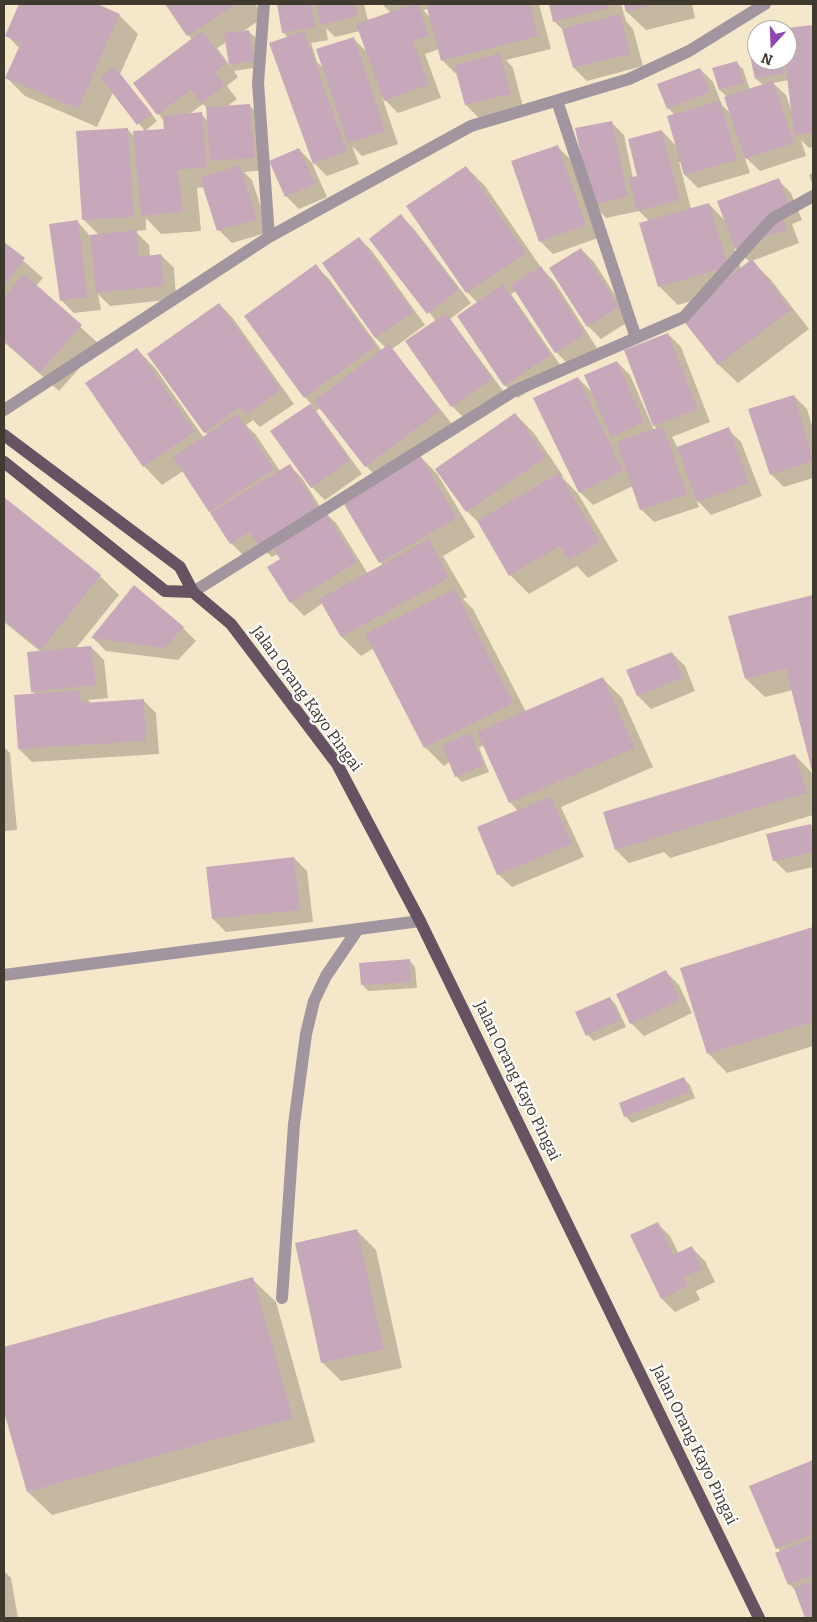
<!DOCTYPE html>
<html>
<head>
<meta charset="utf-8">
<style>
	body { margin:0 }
	#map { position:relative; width:817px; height:1622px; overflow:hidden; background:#f5e7c9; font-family:Bitter,serif }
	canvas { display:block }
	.frame { position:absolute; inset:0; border:5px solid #403a2e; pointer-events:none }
	.north { position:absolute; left:747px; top:20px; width:50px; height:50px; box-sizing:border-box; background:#fff; border:1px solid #b3b0ab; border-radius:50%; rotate:200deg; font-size:14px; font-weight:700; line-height:20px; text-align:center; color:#403a2e }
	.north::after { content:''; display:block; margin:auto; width:18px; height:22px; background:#9243b4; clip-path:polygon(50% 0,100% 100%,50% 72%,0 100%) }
</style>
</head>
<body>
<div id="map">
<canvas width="817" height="1622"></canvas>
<div class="frame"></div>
<div class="north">N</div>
</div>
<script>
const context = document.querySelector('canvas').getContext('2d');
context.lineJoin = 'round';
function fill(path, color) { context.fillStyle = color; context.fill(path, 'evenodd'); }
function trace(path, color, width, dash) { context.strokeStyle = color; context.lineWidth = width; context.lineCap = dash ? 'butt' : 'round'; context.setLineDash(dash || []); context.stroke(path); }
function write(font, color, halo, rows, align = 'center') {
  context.font = font + ' Bitter,serif'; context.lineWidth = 4.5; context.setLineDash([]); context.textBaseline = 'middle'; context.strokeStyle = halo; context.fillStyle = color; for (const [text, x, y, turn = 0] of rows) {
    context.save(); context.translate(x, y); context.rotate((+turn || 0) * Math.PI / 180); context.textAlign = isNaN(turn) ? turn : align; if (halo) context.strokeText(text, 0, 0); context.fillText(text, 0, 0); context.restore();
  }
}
const shadow = new Path2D(`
	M21 4H94L119 15 138 34 120 74 157 121 145 131 113 92 97 127 25 96 6 77 19 48 7 35Z
	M167 4H255L264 17 242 32 248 31 255 37 259 67 234 71 238 77 227 86 237 99 226 107 250 106 263 119 267 170 244 172 252 180 269 232 232 243 219 230 205 187 197 188 201 231 161 234 146 218V230L135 231 149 245 150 257 161 255 174 268 176 299 110 306 98 294 101 310 74 313 61 300 77 221 90 236 99 235 84 220 127 129 135 137 165 130 164 121 135 84 192 40ZM227 42 231 67 217 48ZM203 104 207 108 208 121 201 114 188 115Z
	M278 4H364L368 21 391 13 382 4H539L551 49 506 60 513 68 523 107 479 118 466 105 458 73H455L442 60 439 49 425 54 441 98 398 113 382 97 398 144 362 156 352 146 359 164 327 176 314 163 288 38 283 32ZM428 9 430 17 423 10ZM326 28 335 37 360 31 368 53 353 38 324 69 317 62 311 43 328 40Z
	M550 4H621L626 21 633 29 643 66 587 81 574 68 564 31 554 21Z
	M625 4H692L695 18 646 30 627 12Z
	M813 26V147L809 148 801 140 806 156 760 171 744 156 750 173 698 188 685 175 682 162H679L691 209 709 204 726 222 778 180 791 193 802 220 792 224 799 243 752 261 771 280 809 329 738 383 719 365 681 315 704 297 678 305 659 286 649 221 639 211 606 218 593 204 611 122 624 135 633 178 639 177 662 131 677 147 675 115 668 108 700 69 713 82 722 105 732 115 727 97 720 90 737 63 743 69 750 90 763 85 756 79 750 52 757 50V60H787V30H783ZM789 80 792 113 786 95 773 83ZM734 247 750 262 741 269Z
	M558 147 571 160 598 238 553 254 540 241Z
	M299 149 312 163 327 197 299 209 286 196Z
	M466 167 485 186 542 269 554 281 597 348 569 365 556 352 516 291 511 294 563 369 518 398 505 385 478 303 467 292 408 206Z
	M813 173V186L809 175Z
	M401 216 414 229 471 303 450 319 504 392 465 419 452 406 407 342 436 321 371 239Z
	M359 238 372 251 425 325 392 349 452 424 419 455 438 475 475 537 443 556 467 597 463 599 473 609 526 712 603 679 622 698 653 767 561 807 584 857 512 887 498 874 518 811 510 802 484 745 479 748 489 772 462 782 456 776 450 762 444 766 425 747 374 648 361 656 342 637 323 603 304 616 291 602 281 560 278 554 272 557 260 546 244 556 231 543 183 471 162 485 144 466 137 349 155 368 204 438 208 435 205 432 219 304 232 317 294 404 260 427 253 420 246 425 256 435 280 471 289 465 302 478 322 510 336 523 368 574 383 566 343 499 379 479 366 466 321 408 316 411 362 474 325 500 312 487 272 431 311 404 305 397 316 266 329 279 382 351 386 348 376 338 323 263Z
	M4 244 43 278 36 286 100 345 59 391 4 342Z
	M581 249 594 262 631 320 601 339 588 326 551 268Z
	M668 334 681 347 710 422 672 437 678 448 728 429 741 442 762 496 711 515 696 499 699 507 654 522 641 509 633 486 593 505 580 492 578 378 593 393 617 362 630 375 654 430 657 429 653 425Z
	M794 396 807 409 813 429V478L784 487 771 474Z
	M515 414 534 433 563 476 562 477 578 494 618 561 588 578 577 566 529 594 510 575 481 525 467 511Z
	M4 499 100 576 119 595 76 648 91 647 104 660 108 698 88 700 92 704 143 700 156 713 159 754 32 762 19 749 36 695 32 691 41 652 4 622Z
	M813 596V772L793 690 765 697 746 679 730 617Z
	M183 628 196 641 178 660 106 651 93 638Z
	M672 653 685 666 695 691 651 709 638 696Z
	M4 747 10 753 17 830 4 831Z
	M795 755 813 774V815L670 858 664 852 629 863 616 850Z
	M811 825 813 827V867L787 873 774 860Z
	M294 858 307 871 313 922 226 932 213 919 207 868Z
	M813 928V1046L727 1073 709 1054 682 969Z
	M409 960 415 967 417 988 368 991 362 984Z
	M666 972 679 985 692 1013 644 1036 631 1023Z
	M610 998 616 1005 626 1027 594 1041 588 1035Z
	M684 1079 690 1085 695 1098 632 1123 626 1117 620 1103Z
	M657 1223 670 1236 679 1254 692 1248 705 1261 715 1282 696 1291 700 1300 675 1312 662 1299Z
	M357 1231 376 1250 402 1368 341 1381 322 1362Z
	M252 1279 276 1302 315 1442 52 1515 28 1492 4 1407V1348Z
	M813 1462V1618H806L797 1592 789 1584 780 1552 751 1487Z
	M4 1571 11 1578 18 1618H4Z`);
const building = new Path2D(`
	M19 4H97L120 14 78 109 5 78 21 43 5 36Z
	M165 4H237L187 36Z
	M277 4H311L315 27 282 33Z
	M316 4H355L358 16 321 25Z
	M414 4H418L429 36 413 41 429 85 384 101 356 24Z
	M426 4H530L538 36 441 61Z
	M549 4H608L609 8 553 22Z
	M624 4H657L626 12Z
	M620 14 630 54 573 68 562 29Z
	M813 25V133L794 135 785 60H787V30L779 29Z
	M249 30 254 61 229 65 224 33Z
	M202 31 226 63 215 72 225 85 201 104 191 90 157 115 133 83Z
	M304 31 347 151 313 164 269 43Z
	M354 37 385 131 348 143 316 49Z
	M757 49V60H781L784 73 755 79 749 51Z
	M500 53 511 94 465 105 454 65Z
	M737 61 744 83 719 90 712 68Z
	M114 66 152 114 137 125 100 77Z
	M700 68 710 92 667 109 657 84Z
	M773 81 794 143 745 159 724 97Z
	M720 101 737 160 684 175 667 116Z
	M250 104 255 158 210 161 206 107Z
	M202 112 207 167 178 170 183 212 141 216 133 131 164 129 163 116Z
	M612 121 628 197 592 205 575 128Z
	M128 128 134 217 82 220 76 131Z
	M662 130 680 200 637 211 628 178 637 176 628 139Z
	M558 145 586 225 539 242 511 161Z
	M299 148 315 184 285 197 269 161Z
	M240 165 257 219 217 231 200 178Z
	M466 166 526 253 466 293 406 206Z
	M779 178 790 207 780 211 787 229 735 249 717 201Z
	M709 203 728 267 658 287 639 223Z
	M401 214 459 290 427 314 369 239Z
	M78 220 88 297 60 301 49 224Z
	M137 230 139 257 161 254 164 286 96 293 90 235Z
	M359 237 413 312 375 338 322 263Z
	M4 242 25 258 4 286Z
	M581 248 619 307 587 327 549 268Z
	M752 259 791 310 718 365 679 315Z
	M316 264 376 346 304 398 244 316Z
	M541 266 585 334 555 353 511 285Z
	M24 274 82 325 40 373 4 341V297Z
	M503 284 551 355 504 386 457 316Z
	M219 303 281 390 246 415 240 407 204 433 147 354Z
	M446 313 492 379 451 407 405 341Z
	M668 333 698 409 653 426 624 350Z
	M389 344 440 411 365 467 314 401Z
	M137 348 195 432 143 467 85 383Z
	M617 361 644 422 611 437 584 375Z
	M578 377 623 471 579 493 533 398Z
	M794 395 813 461 770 475 748 409Z
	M310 404 350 460 311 488 270 431Z
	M515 413 546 457 466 512 435 469Z
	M237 414 274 469 209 512 173 457Z
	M663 426 687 494 640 510 616 442Z
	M729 427 749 483 697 502 677 447Z
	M419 454 457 518 379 563 341 499Z
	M290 464 318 508 258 545 250 532 230 544 210 513Z
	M559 473 600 542 569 560 560 546 509 576 477 521Z
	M4 497 101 575 41 650 4 620Z
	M323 509 357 562 290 603 267 567 280 559 269 542Z
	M429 539 449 578 341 637 319 599Z
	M134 585 184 627 165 648 91 638Z
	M455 589 513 703 424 748 365 634Z
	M813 595V775L786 669 745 679 728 616Z
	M91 646 96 685 31 692 27 652Z
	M672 652 683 678 637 696 626 670Z
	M603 677 635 748 509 803 477 732Z
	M80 690 81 703 144 699 146 741 18 749 14 695Z
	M470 733 484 765 455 777 442 745Z
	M795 754 807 793 615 850 603 812Z
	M551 796 572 844 497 875 477 827Z
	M811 824 813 852 773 861 766 834Z
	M294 857 300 910 212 919 206 867Z
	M813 927V1022L707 1054 680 968Z
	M410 959 411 982 361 985 359 963Z
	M666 970 680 1000 630 1024 616 994Z
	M610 997 620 1020 586 1036 575 1012Z
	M684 1077 690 1092 624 1117 619 1103Z
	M658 1222 673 1255 692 1246 702 1269 684 1277 688 1286 661 1299 630 1235Z
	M357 1229 384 1349 321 1363 295 1243Z
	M253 1277 293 1418 27 1492 4 1412V1347Z
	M813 1460V1534L776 1549 749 1486Z
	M813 1538V1575L788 1585 775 1553Z
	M813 1581V1618H805L794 1588Z`);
const minor = new Path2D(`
	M264 4 258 83 269 237
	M557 101 636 338
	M4 410 269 237 471 126 629 79 689 51 765 4
	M193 592 514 391 684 317 772 219 813 196
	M4 975 420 921
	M282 1298 294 1124 306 1034 314 1001 326 976 358 929`);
const major = new Path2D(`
	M4 435 180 567 193 592 231 624 337 764 420 921 759 1618
	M4 462 165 591 193 592`);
const streetNames = [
	["Jalan Orang Kayo Pingai",306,699,54],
	["Jalan Orang Kayo Pingai",517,1081,64],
	["Jalan Orang Kayo Pingai",694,1445,64]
];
fill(shadow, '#0003');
fill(building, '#c7a8ba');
trace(minor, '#a1959f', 12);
trace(major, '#655262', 12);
write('16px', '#403a2e', '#fff', streetNames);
</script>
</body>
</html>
